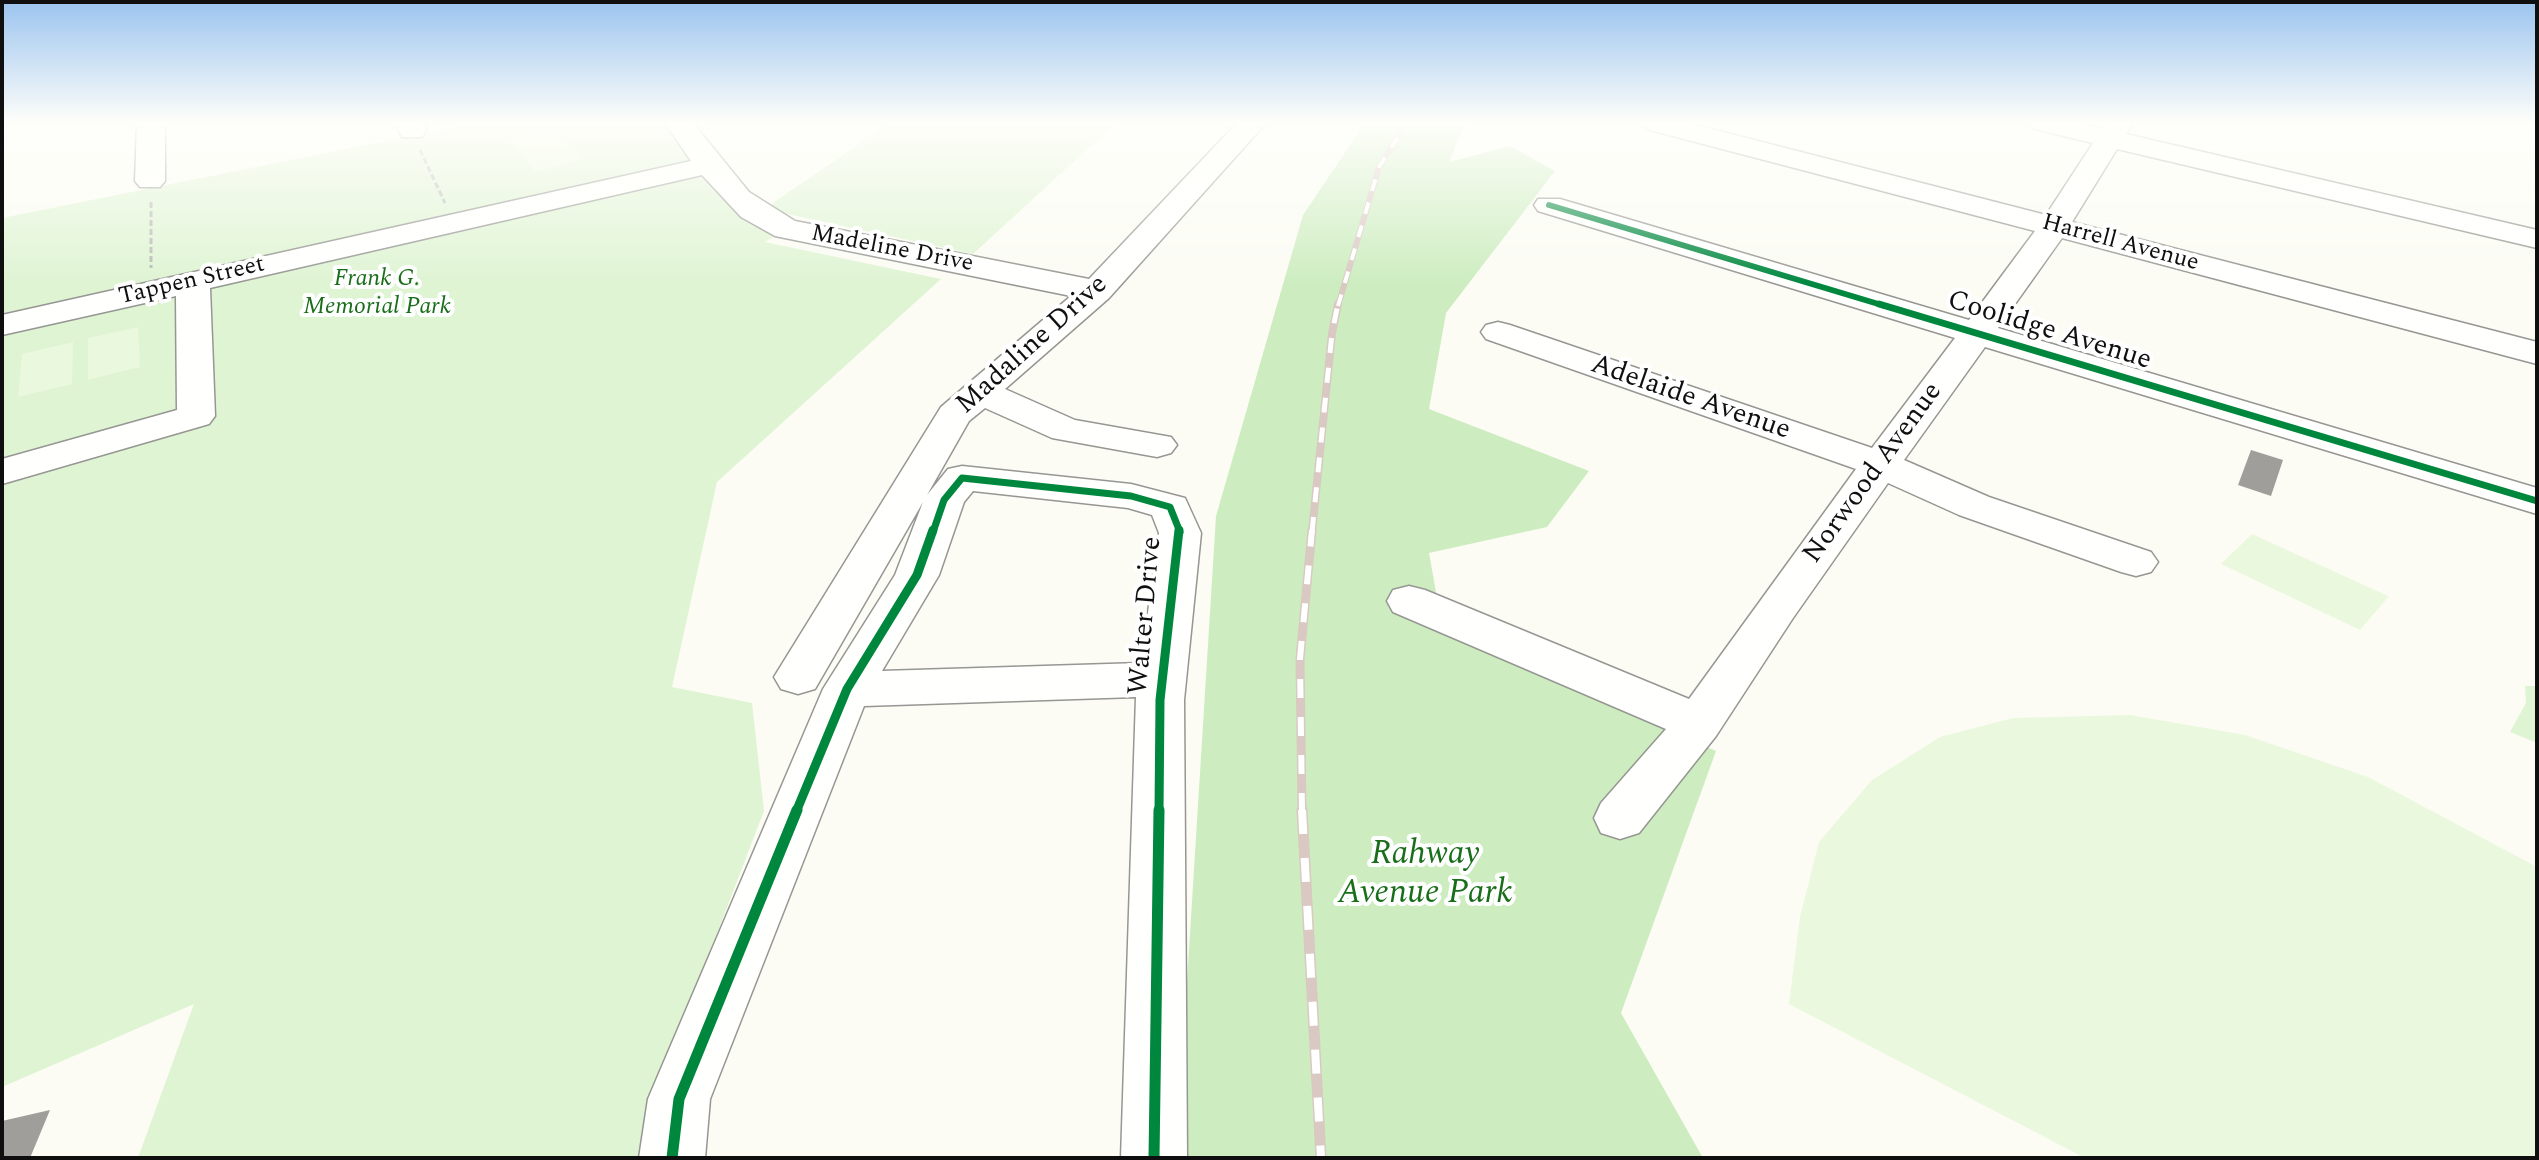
<!DOCTYPE html>
<html>
<head>
<meta charset="utf-8">
<style>
	body { margin:0 }
	#map { position:relative; width:2539px; height:1160px; overflow:hidden; background:#fcfcf5; font-family:Spectral,serif }
	canvas { display:block }
	.frame { position:absolute; inset:0; border:4px solid #0f0f0f; pointer-events:none }
</style>
</head>
<body>
<div id="map">
<canvas width="2539" height="1160"></canvas>
<div class="frame"></div>
</div>
<script>
const context = document.querySelector('canvas').getContext('2d');
context.lineJoin = 'round';
function fill(path, color) { context.fillStyle = color; context.fill(path, 'evenodd'); }
function trace(path, color, width, dash) { context.strokeStyle = color; context.lineWidth = width; context.lineCap = dash ? 'butt' : 'round'; context.setLineDash(dash || []); context.stroke(path); }
function write(font, color, halo, rows, align = 'center') {
  context.font = font + ' Spectral,serif'; context.lineWidth = 8; context.setLineDash([]); context.textBaseline = 'middle'; context.strokeStyle = halo; context.fillStyle = color; for (const [text, x, y, turn = 0] of rows) {
    context.save(); context.translate(x, y); context.rotate((+turn || 0) * Math.PI / 180); context.textAlign = isNaN(turn) ? turn : align; if (halo) context.strokeText(text, 0, 0); context.fillText(text, 0, 0); context.restore();
  }
}
const green = new Path2D(`
	M475 123H673L689 146 786 229 765 242 941 279 717 482 672 687 752 703 764 811 647 1115 645 1158H138L194 1004 2 1087V218Z
	M890 123H1116L973 254 764 209Z
	M2525 686H2537V743L2510 732 2526 703Z`);
const forest = new Path2D(`
	M1365 123H1465L1449 162 1510 146 1555 171 1446 313 1429 409 1589 471 1547 527 1429 553 1443 631 1716 751 1621 1013 1703 1158H1176L1216 516 1303 215Z`);
const pitch = new Path2D(`
	M554 130 582 159 535 171 509 141Z
	M138 327 140 367 88 380V338Z
	M73 342 72 384 18 397 22 354Z
	M2252 534 2388 596H2389L2360 630 2221 564Z
	M2130 715 2245 735 2368 777 2537 867V1158H2085L1789 1004 1800 917 1819 842 1872 780 1940 737 2013 718Z`);
const building = new Path2D(`
	M2251 450 2283 460 2271 496 2238 485Z
	M50 1110 30 1158H2V1121Z`);
const path = new Path2D(`
	M420 150 445 203
	M151 202V268`);
const minor = new Path2D(`
	M137 123H165V181L160 187H140L135 181Z
	M395 123H423L426 131 422 137H402Z
	M665 123H693L749 192 795 221 1089 279 1237 123H1266L1109 298 1005 389 1075 420 1171 437 1177 445 1171 453 1157 457 1052 438 985 408 969 421 927 495 948 469 962 466 1131 484 1185 498 1201 533 1184 700 1187 1158H1121L1136 697 864 706 710 1099 705 1158H639L648 1099 823 689 895 575 923 502 815 689 798 694 781 689 774 677 941 407 1071 296 775 236 741 217 702 175 210 288 215 416 209 424 2 484V459L177 410 176 296 2 335V315L691 161ZM973 491 1128 508 1152 515 1159 533 1141 663 882 671 939 575 964 502Z
	M1642 123H1688L2046 215 2093 143 2034 129 2030 123H2079L2102 128 2105 123H2133L2126 134 2537 230V248L2117 149 2072 222 2537 342V364L2062 238 1998 328 2537 488V514L1985 347 1904 460 1989 497 2151 552 2158 562 2151 572 2136 576 2121 572 1959 515 1888 483 1793 618 1716 736 1639 833 1620 839 1601 833 1594 818 1601 803 1666 729 1393 612 1387 601 1393 590 1409 586 1425 590 1689 699 1856 469 1486 339 1481 332 1486 325 1498 322 1510 325 1872 448 1955 338 1538 211 1534 205 1538 199H1560L1969 320 2035 231 1646 129Z`);
const railFar3 = new Path2D(`
	M1338 306 1379 167 1407 123`);
const railFar2 = new Path2D(`
	M1312 532 1332 333 1338 304`);
const railFar1 = new Path2D(`
	M1302 812 1300 659 1312 530`);
const rail = new Path2D(`
	M1302 810 1321 1158`);
const cyclewayFar3 = new Path2D(`
	M1549 205 1885 306`);
const cyclewayFar2 = new Path2D(`
	M1879 304 2537 501
	M933 532 944 500 962 478 1131 496 1170 507 1180 532`);
const cyclewayFar1 = new Path2D(`
	M796 812 847 689 917 575 933 530
	M1159 812 1160 700 1179 530`);
const cycleway = new Path2D(`
	M672 1158 679 1099 797 810
	M1154 1158 1159 810`);
const farStreetnames = [
	["Harrell Avenue",2120,244,15],
	["Madeline Drive",892,250,11],
	["Tappen Street",192,282,-13]
];
const farParknames = [
	["Frank G.",377,280],
	["Memorial Park",377,308]
];
const streetNames = [
	["Coolidge Avenue",2049,332,17],
	["Madaline Drive",1033,346,-42],
	["Adelaide Avenue",1690,399,19],
	["Norwood Avenue",1874,474,-54],
	["Walter Drive",1147,616,-85]
];
const nearParknames = [
	["Rahway",1425,856],
	["Avenue Park",1425,895]
];
fill(green, '#dff4d3');
fill(forest, '#cdedc0');
fill(pitch, '#eaf8dd');
fill(building, '#a09e9a');
trace(minor, '#969693', 3);
trace(path, '#b9b9b8', 3, [6, 3]);
fill(minor, '#fffffe');
trace(railFar3, '#dac8c3', 6);
trace(railFar2, '#dac8c3', 8);
trace(railFar1, '#dac8c3', 9);
trace(rail, '#dac8c3', 11);
trace(railFar3, '#fff', 4, [12]);
trace(railFar2, '#fff', 5, [15]);
trace(railFar1, '#fff', 6, [19]);
trace(rail, '#fff', 8, [24]);
trace(cyclewayFar3, '#00873e', 6);
trace(cyclewayFar2, '#00873e', 7);
trace(cyclewayFar1, '#00873e', 9);
trace(cycleway, '#00873e', 11);
const sky = context.createLinearGradient(0, 0, 0, 285);
sky.addColorStop(0, '#9bc4ef');
sky.addColorStop(0.43, '#fefefa');
sky.addColorStop(1, '#fefefa00');
context.fillStyle = sky;
context.fillRect(0, 0, 2539, 285);
write('24px', '#0f0f0f', '#fff', farStreetnames);
write('italic 24px', '#196e1a', '#fff', farParknames);
write('28px', '#0f0f0f', '#fff', streetNames);
write('italic 34px', '#196e1a', '#fff', nearParknames);
</script>
</body>
</html>
